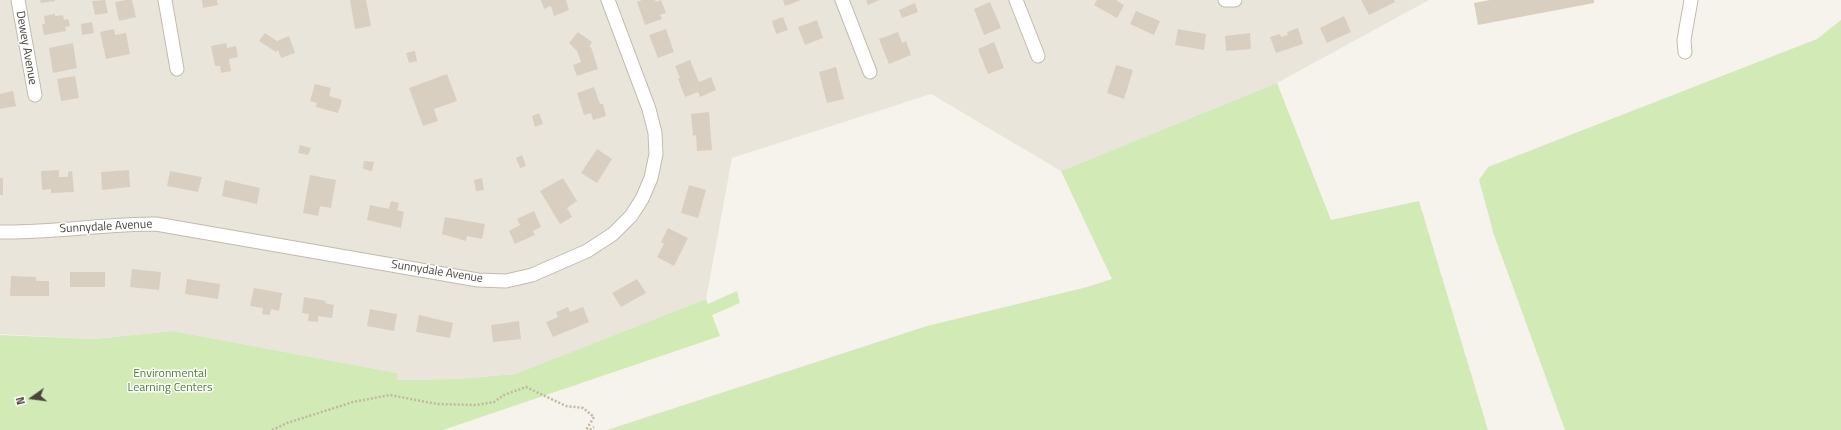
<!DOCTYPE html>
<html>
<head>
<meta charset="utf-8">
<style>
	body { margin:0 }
	#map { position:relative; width:1841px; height:430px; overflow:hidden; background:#f6f3ec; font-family:"Titillium Web",sans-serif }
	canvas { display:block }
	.north { position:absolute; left:12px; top:378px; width:40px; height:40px; -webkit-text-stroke:3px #fff; paint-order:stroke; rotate:256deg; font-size:11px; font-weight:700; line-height:16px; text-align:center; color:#4b4439 }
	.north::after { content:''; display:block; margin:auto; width:14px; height:18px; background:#4b4439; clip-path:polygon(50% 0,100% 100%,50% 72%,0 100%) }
</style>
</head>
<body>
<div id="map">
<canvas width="1841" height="430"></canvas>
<div class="north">N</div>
</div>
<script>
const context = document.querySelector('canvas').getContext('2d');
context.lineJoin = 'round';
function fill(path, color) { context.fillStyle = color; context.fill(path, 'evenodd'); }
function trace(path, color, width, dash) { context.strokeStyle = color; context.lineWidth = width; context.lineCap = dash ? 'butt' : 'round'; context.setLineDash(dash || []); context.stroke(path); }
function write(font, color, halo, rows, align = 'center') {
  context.font = font + ' "Titillium Web",sans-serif'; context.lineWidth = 3; context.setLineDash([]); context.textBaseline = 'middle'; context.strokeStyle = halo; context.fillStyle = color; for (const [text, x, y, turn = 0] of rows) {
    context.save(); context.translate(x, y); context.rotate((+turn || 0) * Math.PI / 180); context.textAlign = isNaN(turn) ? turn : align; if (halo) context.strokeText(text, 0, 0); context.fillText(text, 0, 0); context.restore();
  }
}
const residential = new Path2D(`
	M0 0H1429L1277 83 1061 171 931 94 732 158 706 299 515 374 457 379 396 380 397 373 173 331 92 339 0 334Z`);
const green = new Path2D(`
	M1841 20V430H1565L1494 235 1479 180 1488 167 1817 39Z
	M1277 83 1331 220 1419 201 1488 430H607L927 326 1087 287 1112 279 1061 171Z
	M737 291 740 303 712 315 720 336 443 430H0V335L94 339 173 331 397 373V380L457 379 515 374 706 299 708 304Z`);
const building = new Path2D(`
	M40 0H55V1L41 3Z
	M105 0 108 13 95 15 92 1Z
	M126 0H132L136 17 119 21 115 2Z
	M202 0H217L218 5 203 8Z
	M350 0H366L371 26 355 29Z
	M541 0H566L569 10 554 16 551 6 544 9Z
	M642 0H655L656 2 661 0 666 13 660 15 662 19 645 25 637 2Z
	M783 0H801L785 6Z
	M866 0H880L868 5Z
	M1097 0H1116L1124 5 1117 18 1094 5Z
	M1361 0H1394L1395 2 1369 15Z
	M1490 0H1594V3L1478 25 1474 3Z
	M990 2 1001 28 984 35 974 9Z
	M915 3 918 12 902 18 899 10Z
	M1136 11 1160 21 1154 35 1130 24Z
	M55 14V16L63 15 64 20 68 19 70 26 65 27 66 31 44 35 42 24H45L44 16Z
	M1344 16 1351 32 1327 43 1320 28Z
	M783 17 788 30 776 34 772 21Z
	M817 20 823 38 805 45 798 27Z
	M92 22 94 33 82 35 81 24Z
	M1298 28 1303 44 1276 53 1270 37 1280 34 1281 37 1288 35 1287 32Z
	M114 29 115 35 126 33 130 54 106 59 100 32Z
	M666 29 674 52 658 58 649 35Z
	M1178 29 1206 34 1204 50 1175 45Z
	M578 32 592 42 589 47H591L598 69 577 76 573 65 581 62 577 51 569 43Z
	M898 32 902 43 906 41 911 55 889 64 879 39Z
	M265 33 277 41 289 36 295 53 281 58 278 50 276 52 259 41Z
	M1250 33 1251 49 1226 51 1225 36Z
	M994 42 1004 68 988 74 978 49Z
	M73 43 77 68 53 73 49 48Z
	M226 43 227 48 236 46 238 57 229 59 231 71 221 73 220 66H215L211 46Z
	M415 51 417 61 409 63 406 53Z
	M690 60 699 82 711 77 716 90 700 97 698 92 685 97 678 79 680 78 675 66Z
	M1116 65 1133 70 1124 99 1107 93Z
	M836 67 844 99 827 103 819 72Z
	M447 74 457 101 434 109 438 121 423 126 409 88Z
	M75 76 79 98 61 101 57 79Z
	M315 84 331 88 329 96 342 100 338 113 316 107 317 103 310 101Z
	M594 87 600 104H603L606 116 593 120 591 113 584 115 577 93Z
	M13 91 16 106 0 109V94Z
	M709 112 712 150 697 151 696 135 693 136 691 114Z
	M539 113 543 124 535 127 532 116Z
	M300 145 311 148 308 155 298 153Z
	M597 149 612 159 597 183 581 173Z
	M522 155 526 166 520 168 516 158Z
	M364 161 374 162 372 171 363 169Z
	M59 170V177H68V172L72 171 74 192 51 193V189L42 190 41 171Z
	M129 170 130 187 102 190 101 172Z
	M170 171 202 177 198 192 167 186Z
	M310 175 336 180 331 208 320 206 318 216 303 213Z
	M0 178H3V195H0Z
	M482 178 484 190 476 191 474 180Z
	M563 178 577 201 567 208 572 217 560 224 540 191Z
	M225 180 260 188 257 204 222 196Z
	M689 185 706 190 698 218 681 213Z
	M391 201 399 203 397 210 404 212 401 228 367 220 370 205 389 209Z
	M534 211 541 227 533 231 535 235 515 244 509 231 520 225 517 219Z
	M445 217 485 224 482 239 467 236 466 241 442 234Z
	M668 228 688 238 674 266 657 257 664 244 661 242Z
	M132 269 161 272 159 290 130 287Z
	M70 272H105V287H70Z
	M11 276 36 277V281H49V296H10Z
	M187 279 220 284 218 299 185 294Z
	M637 279 646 293 621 307 612 293Z
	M254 288 282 293 279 311 271 309 270 315 262 314 263 308 250 306Z
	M304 297 326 301 325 303 334 305 332 318 318 316V322L308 321 309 314 302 313Z
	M568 307 570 312 583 307 589 322 553 337 546 322 558 317 556 312Z
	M370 309 397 314 394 331 367 326Z
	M419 315 453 323 450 338 416 332Z
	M519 321 521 339 493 342 491 325Z`);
const path = new Path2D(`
	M272 430 287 423 353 402 390 395 437 404 476 405 494 402 504 395 526 387 566 406 583 408 594 417 586 430
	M590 430 594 427`);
const minor = new Path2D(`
	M18 0 35 95
	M165 0 177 69
	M842 0 870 72
	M1016 0 1038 56
	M1225 0H1235
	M1685 52 1684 40 1691 0
	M0 232C52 233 104 224 156 224L478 280 506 281 532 275 587 251 613 234 631 216 642 199 651 178 656 154 655 133 649 109 608 0`);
const streetNames = [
	["Dewey Avenue",26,48,80],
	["Sunnydale Avenue",106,227,-3],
	["Sunnydale Avenue",437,272,9]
];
const parkNames = [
	["Environmental",170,374],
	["Learning Centers",170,388]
];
fill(residential, '#eae5da');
fill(green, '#d2eab5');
fill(building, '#d8cfc1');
trace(minor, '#c2bbae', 15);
trace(path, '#c4b79f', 2.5, [2, 2]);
trace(minor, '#fff', 13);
write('12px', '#4b4439', '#fff', streetNames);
write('12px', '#4a7f2a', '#fff', parkNames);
</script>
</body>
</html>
